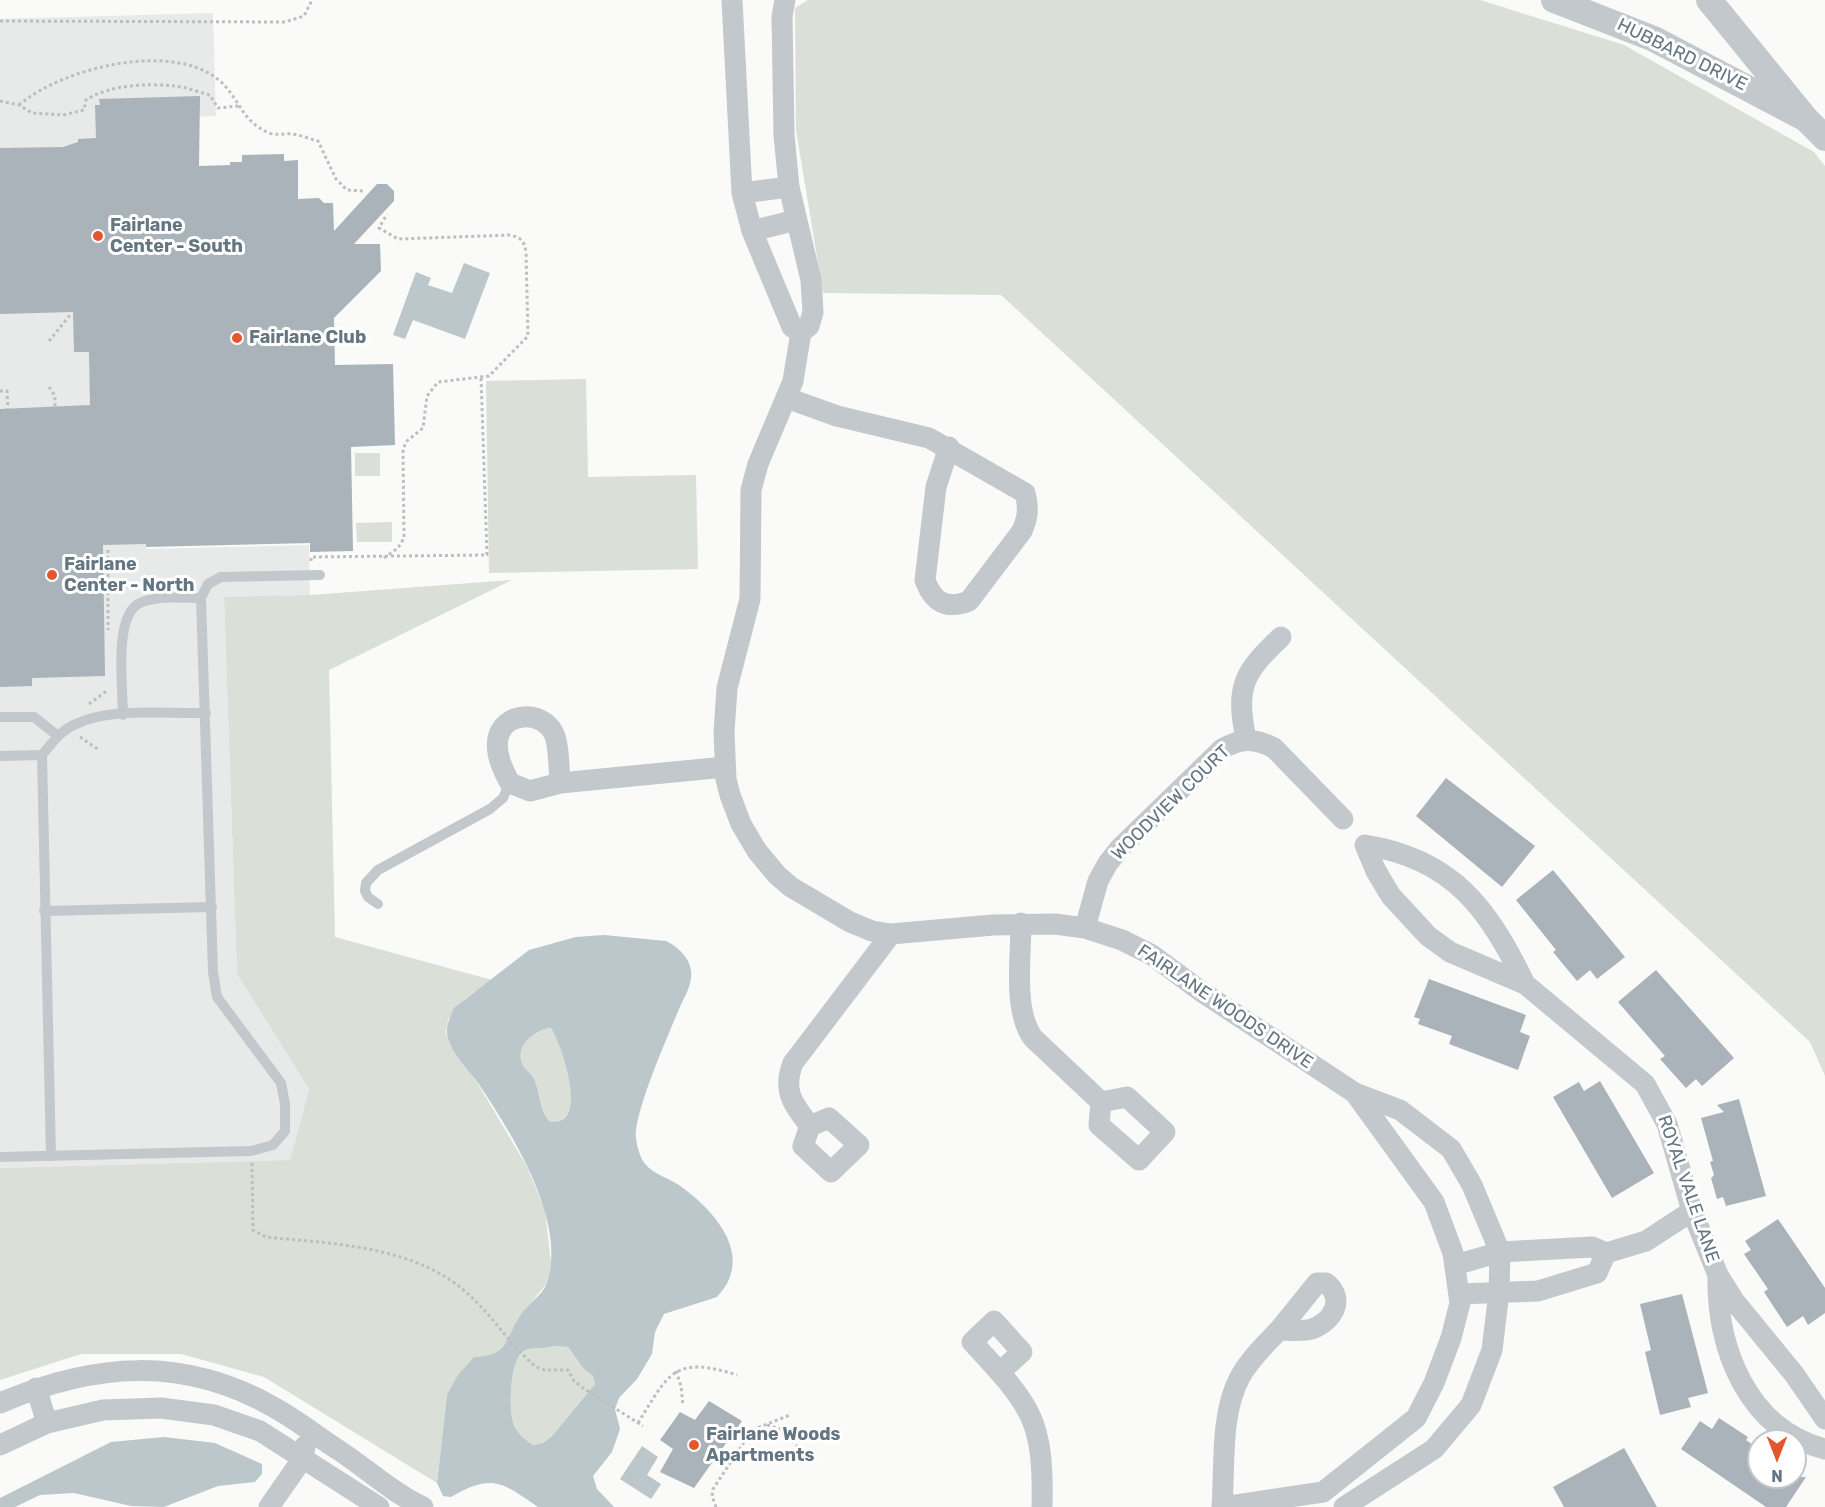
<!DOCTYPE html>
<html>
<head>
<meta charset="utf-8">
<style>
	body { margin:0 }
	#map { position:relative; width:1825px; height:1507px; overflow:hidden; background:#fafaf8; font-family:Rubik,sans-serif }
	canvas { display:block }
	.north { position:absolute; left:1747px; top:1429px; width:60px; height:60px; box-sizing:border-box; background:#fff; border:2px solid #c1c8cd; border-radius:50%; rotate:180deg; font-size:16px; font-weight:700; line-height:24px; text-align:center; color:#657683 }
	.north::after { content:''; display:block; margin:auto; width:21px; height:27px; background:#e4572e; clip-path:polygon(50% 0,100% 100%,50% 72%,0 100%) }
</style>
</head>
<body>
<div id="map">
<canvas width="1825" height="1507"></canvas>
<div class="north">N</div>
</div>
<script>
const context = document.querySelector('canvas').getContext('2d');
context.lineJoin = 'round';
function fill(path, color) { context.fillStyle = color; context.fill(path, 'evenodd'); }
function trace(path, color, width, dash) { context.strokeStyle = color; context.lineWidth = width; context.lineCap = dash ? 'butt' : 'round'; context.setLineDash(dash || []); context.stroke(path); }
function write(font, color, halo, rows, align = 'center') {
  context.font = font + ' Rubik,sans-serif'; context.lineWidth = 6; context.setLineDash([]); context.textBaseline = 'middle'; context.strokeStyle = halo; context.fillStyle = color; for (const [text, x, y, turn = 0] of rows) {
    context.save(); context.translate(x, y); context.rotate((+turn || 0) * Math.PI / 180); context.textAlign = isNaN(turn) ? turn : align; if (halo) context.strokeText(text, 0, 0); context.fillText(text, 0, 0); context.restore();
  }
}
const built = new Path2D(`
	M213 13 216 116 192 117 140 316 146 549 309 545 310 595 224 598 237 974 309 1089 290 1160 0 1168V19Z`);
const green = new Path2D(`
	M808 0H1480L1624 45 1814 152 1825 166V1076L1810 1042 1001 295 823 293 796 130 795 8Z
	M586 379 588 477 696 475 698 569 489 573 486 381Z
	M355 453H380V476H355Z
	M392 522V542H357L356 523Z
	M512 580 329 670 335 937 492 980 466 998 448 1020 446 1032 450 1044 478 1084 526 1165 545 1210 551 1263 548 1282 520 1316 512 1336 498 1352 486 1357 447 1395 437 1483 264 1377 181 1354H81L0 1380V1168L290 1160 309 1089 237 974 224 597 310 595Z
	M551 1028C562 1046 591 1128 549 1121 540 1110 540 1095 535 1081 533 1073 524 1070 522 1063 515 1045 536 1029 551 1028Z
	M553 1346 568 1347 583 1368 593 1376 595 1384 552 1436 543 1443 533 1445C524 1439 518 1434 514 1425 508 1411 510 1363 522 1352 529 1346 544 1350 553 1346Z`);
const water = new Path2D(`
	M464 263 490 273 465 339 413 320 405 339 393 335 416 272 431 278 428 285 452 293Z
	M604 935 666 941C677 946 690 958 691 971 693 984 684 997 679 1009 668 1036 634 1112 636 1138 637 1146 640 1158 645 1164 654 1175 672 1179 683 1188 717 1213 755 1258 717 1297L664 1314 655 1332 652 1354 637 1379 619 1398 615 1409 620 1429 612 1452 593 1476 597 1489 614 1507H538C502 1482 492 1473 451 1497L443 1496 437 1483 447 1395 458 1375 474 1357C509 1356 505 1339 520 1316 528 1303 544 1295 548 1280 566 1219 511 1132 478 1083 468 1069 449 1051 447 1033 446 1024 451 1016 454 1008L529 950 576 937ZM551 1028C562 1046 591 1129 549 1121 540 1110 540 1095 535 1081 533 1073 524 1070 522 1063 515 1045 536 1029 551 1028ZM553 1346 568 1347 583 1368 593 1376 595 1384 552 1436 543 1443 533 1445C524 1439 518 1434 514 1425 508 1411 510 1363 522 1352 529 1346 544 1350 553 1346Z
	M164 1437 215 1443 262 1464V1474L255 1482 218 1486 164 1507 131 1506 74 1493 40 1495 15 1507H0V1498L6 1495 111 1442Z
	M642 1446 658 1457 647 1475 661 1484 651 1499 620 1479Z`);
const building = new Path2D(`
	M200 96 199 166 230 165V162H242V155L284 154V161L298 160V199L319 198 324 203H333L334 231 377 184H387L394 191V201L354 244H380L381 271 334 318 335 365 393 364 395 445 351 447 353 551 310 552V543L146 547V544L103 545 105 676 32 678V686L0 687V409L90 405 89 352H74L73 312 0 314V148L63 147 78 142V139L96 138 95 105H100L99 99Z
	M1446 778 1535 846 1502 887 1416 816Z
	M1553 870 1625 957 1597 979 1590 970 1577 981 1553 952 1556 950 1516 900Z
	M1656 970 1734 1058 1702 1086 1696 1079 1686 1088 1660 1059 1665 1056 1618 1002Z
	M1429 979 1526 1015 1520 1032 1530 1036 1518 1070 1449 1044 1452 1036 1418 1024 1420 1019 1414 1017Z
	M1600 1081 1654 1173 1612 1198 1553 1097 1579 1082 1584 1091Z
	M1739 1099 1766 1196 1726 1206 1723 1197 1717 1199 1711 1178 1714 1175 1710 1162 1713 1161 1701 1118 1724 1112 1717 1105Z
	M1778 1219 1825 1288V1313L1808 1325 1803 1316 1787 1327 1764 1292 1768 1289 1744 1254 1751 1250 1745 1241Z
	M1682 1294 1708 1393 1688 1398 1691 1407 1660 1415 1645 1352 1651 1350 1640 1304Z
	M709 1401 742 1421 694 1488 660 1472 673 1449 660 1440 680 1412 695 1420Z
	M1719 1418 1748 1437 1746 1440 1759 1449V1477H1806L1786 1507H1766L1681 1449 1700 1421 1712 1429Z
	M1624 1448 1657 1507H1564L1553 1487Z`);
const path = new Path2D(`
	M0 21 285 22 304 16 312 0
	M0 101 19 105 32 113 63 115 84 110 86 100C109 85 146 83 174 86 186 87 198 92 210 95L218 108 238 106
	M19 105C62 68 173 40 220 81 240 99 241 121 269 133 276 136 284 133 292 134 301 135 310 139 318 141L336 179 347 190 365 191
	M49 341 70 315
	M49 387 55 396V407
	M0 391H7L8 409
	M108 550V630
	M384 558 398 548 404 538 403 449 407 441 423 428 427 396 438 382 489 376 528 336 526 252C524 241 522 238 510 235L398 239 379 228 387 214
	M311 561V557L487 555 481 377
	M89 704 108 690
	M80 737 99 750
	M252 1163 253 1230 266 1237C333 1244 413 1245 467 1293 492 1315 510 1345 536 1367L545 1370H568L574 1381 583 1388 643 1426
	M676 1371 681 1386 683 1406
	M638 1423C669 1373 674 1355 737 1375
	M767 1425 780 1429 803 1452
	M716 1507 712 1496 713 1489 752 1430 790 1415`);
const service = new Path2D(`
	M123 715C123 689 113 615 140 603 158 595 181 598 201 598L208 584 221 577 320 575
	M0 717H34L58 736
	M0 756 42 755
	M378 904 368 897 365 891 366 883 378 870 490 809 503 798 510 783
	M44 911 212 907
	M51 1156 42 755C52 743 61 730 76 724 111 707 167 714 206 713
	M0 1157 251 1151 273 1145 285 1131V1104L281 1083 217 997 213 972 201 598`);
const minor = new Path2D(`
	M732 0 742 193 752 231 792 327 801 332
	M785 0 782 17 784 135 789 187 811 280 813 312 809 326 801 332 793 381 758 464 751 490 750 599 727 688 724 732 726 779 730 795 741 824 757 851 777 875 791 887 850 922 872 931 891 934 993 925 1055 924 1085 928 1122 940 1152 955 1202 992 1355 1093 1400 1110 1451 1149 1472 1185 1500 1252 1499 1292 1492 1350 1471 1405 1434 1449 1344 1507
	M742 193 789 187
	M752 231 796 220
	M787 398 837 416 929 438 1025 493C1029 508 1028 517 1022 531L969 601C946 610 933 602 925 580L936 487 949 447
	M1246 739C1235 686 1244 672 1281 637
	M560 783C559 771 559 741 553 732 541 710 504 712 498 738 495 754 503 770 510 783L530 791 560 783 725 767
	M1021 923C1021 957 1013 1011 1033 1038L1101 1102
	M1085 928 1098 881 1108 863 1120 848 1222 749C1241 738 1254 738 1274 748L1343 819
	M1525 984C1488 908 1453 859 1365 845L1376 871 1391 896 1428 936 1450 952 1525 984 1645 1084 1667 1124 1692 1211 1718 1275 1735 1302 1794 1374 1825 1419
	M1127 1097 1165 1132 1139 1160 1099 1125 1101 1102Z
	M810 1126 803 1146 831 1172 859 1145 829 1118 810 1126C793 1104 782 1091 793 1063L891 934
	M1455 1265 1500 1252 1592 1247 1606 1253 1646 1241 1692 1211
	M1718 1275C1716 1347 1747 1429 1825 1449
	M1317 1283H1326C1346 1299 1333 1321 1312 1329 1302 1332 1289 1330 1279 1330Z
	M1459 1294 1538 1291 1597 1273 1606 1253
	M1000 1372 1022 1352 994 1321 972 1342C1031 1406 1044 1418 1042 1507
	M36 1388 47 1423
	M0 1403C94 1363 183 1355 275 1408 297 1420 318 1437 340 1451 367 1469 393 1493 423 1507
	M0 1445 47 1423 103 1410 161 1408 214 1415 260 1431 379 1507
	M269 1507 303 1458 305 1446
	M1222 1507C1225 1466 1220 1414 1240 1377 1250 1359 1265 1345 1279 1330
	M1223 1507 1323 1492 1416 1418 1434 1383 1451 1338 1460 1303 1453 1253 1434 1202 1355 1093`);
const tertiary = new Path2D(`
	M1554 0 1654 39 1806 119
	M1709 0 1806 119 1825 138`);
const markers = [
	[98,236,6,"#e4572e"],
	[237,338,6,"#e4572e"],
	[52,575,6,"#e4572e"],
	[694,1445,6,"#e4572e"]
];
const streetNames = [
	["HUBBARD DRIVE",1682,55,26],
	["WOODVIEW COURT",1171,803,-44],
	["FAIRLANE WOODS DRIVE",1225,1007,34],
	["ROYAL VALE LANE",1688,1189,71]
];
const poiNames = [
	["Fairlane",110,226],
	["Center - South",110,247],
	["Fairlane Club",249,338],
	["Fairlane",64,565],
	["Center - North",64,586],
	["Fairlane Woods",706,1435],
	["Apartments",706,1456]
];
fill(built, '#e8e9e9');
fill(green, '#dadfd7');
fill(water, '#bbc7cb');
fill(building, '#aab3b9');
trace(path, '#bbbfc2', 3, [3, 3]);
trace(service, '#c3c8cc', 10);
trace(minor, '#c3c8cc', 21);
trace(tertiary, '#c3c8cc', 26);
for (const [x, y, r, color] of markers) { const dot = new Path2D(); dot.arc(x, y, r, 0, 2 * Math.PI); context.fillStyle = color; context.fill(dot); trace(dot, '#fff', 2); }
write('18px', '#657683', '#fff', streetNames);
write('bold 18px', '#657683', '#fff', poiNames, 'left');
</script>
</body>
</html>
